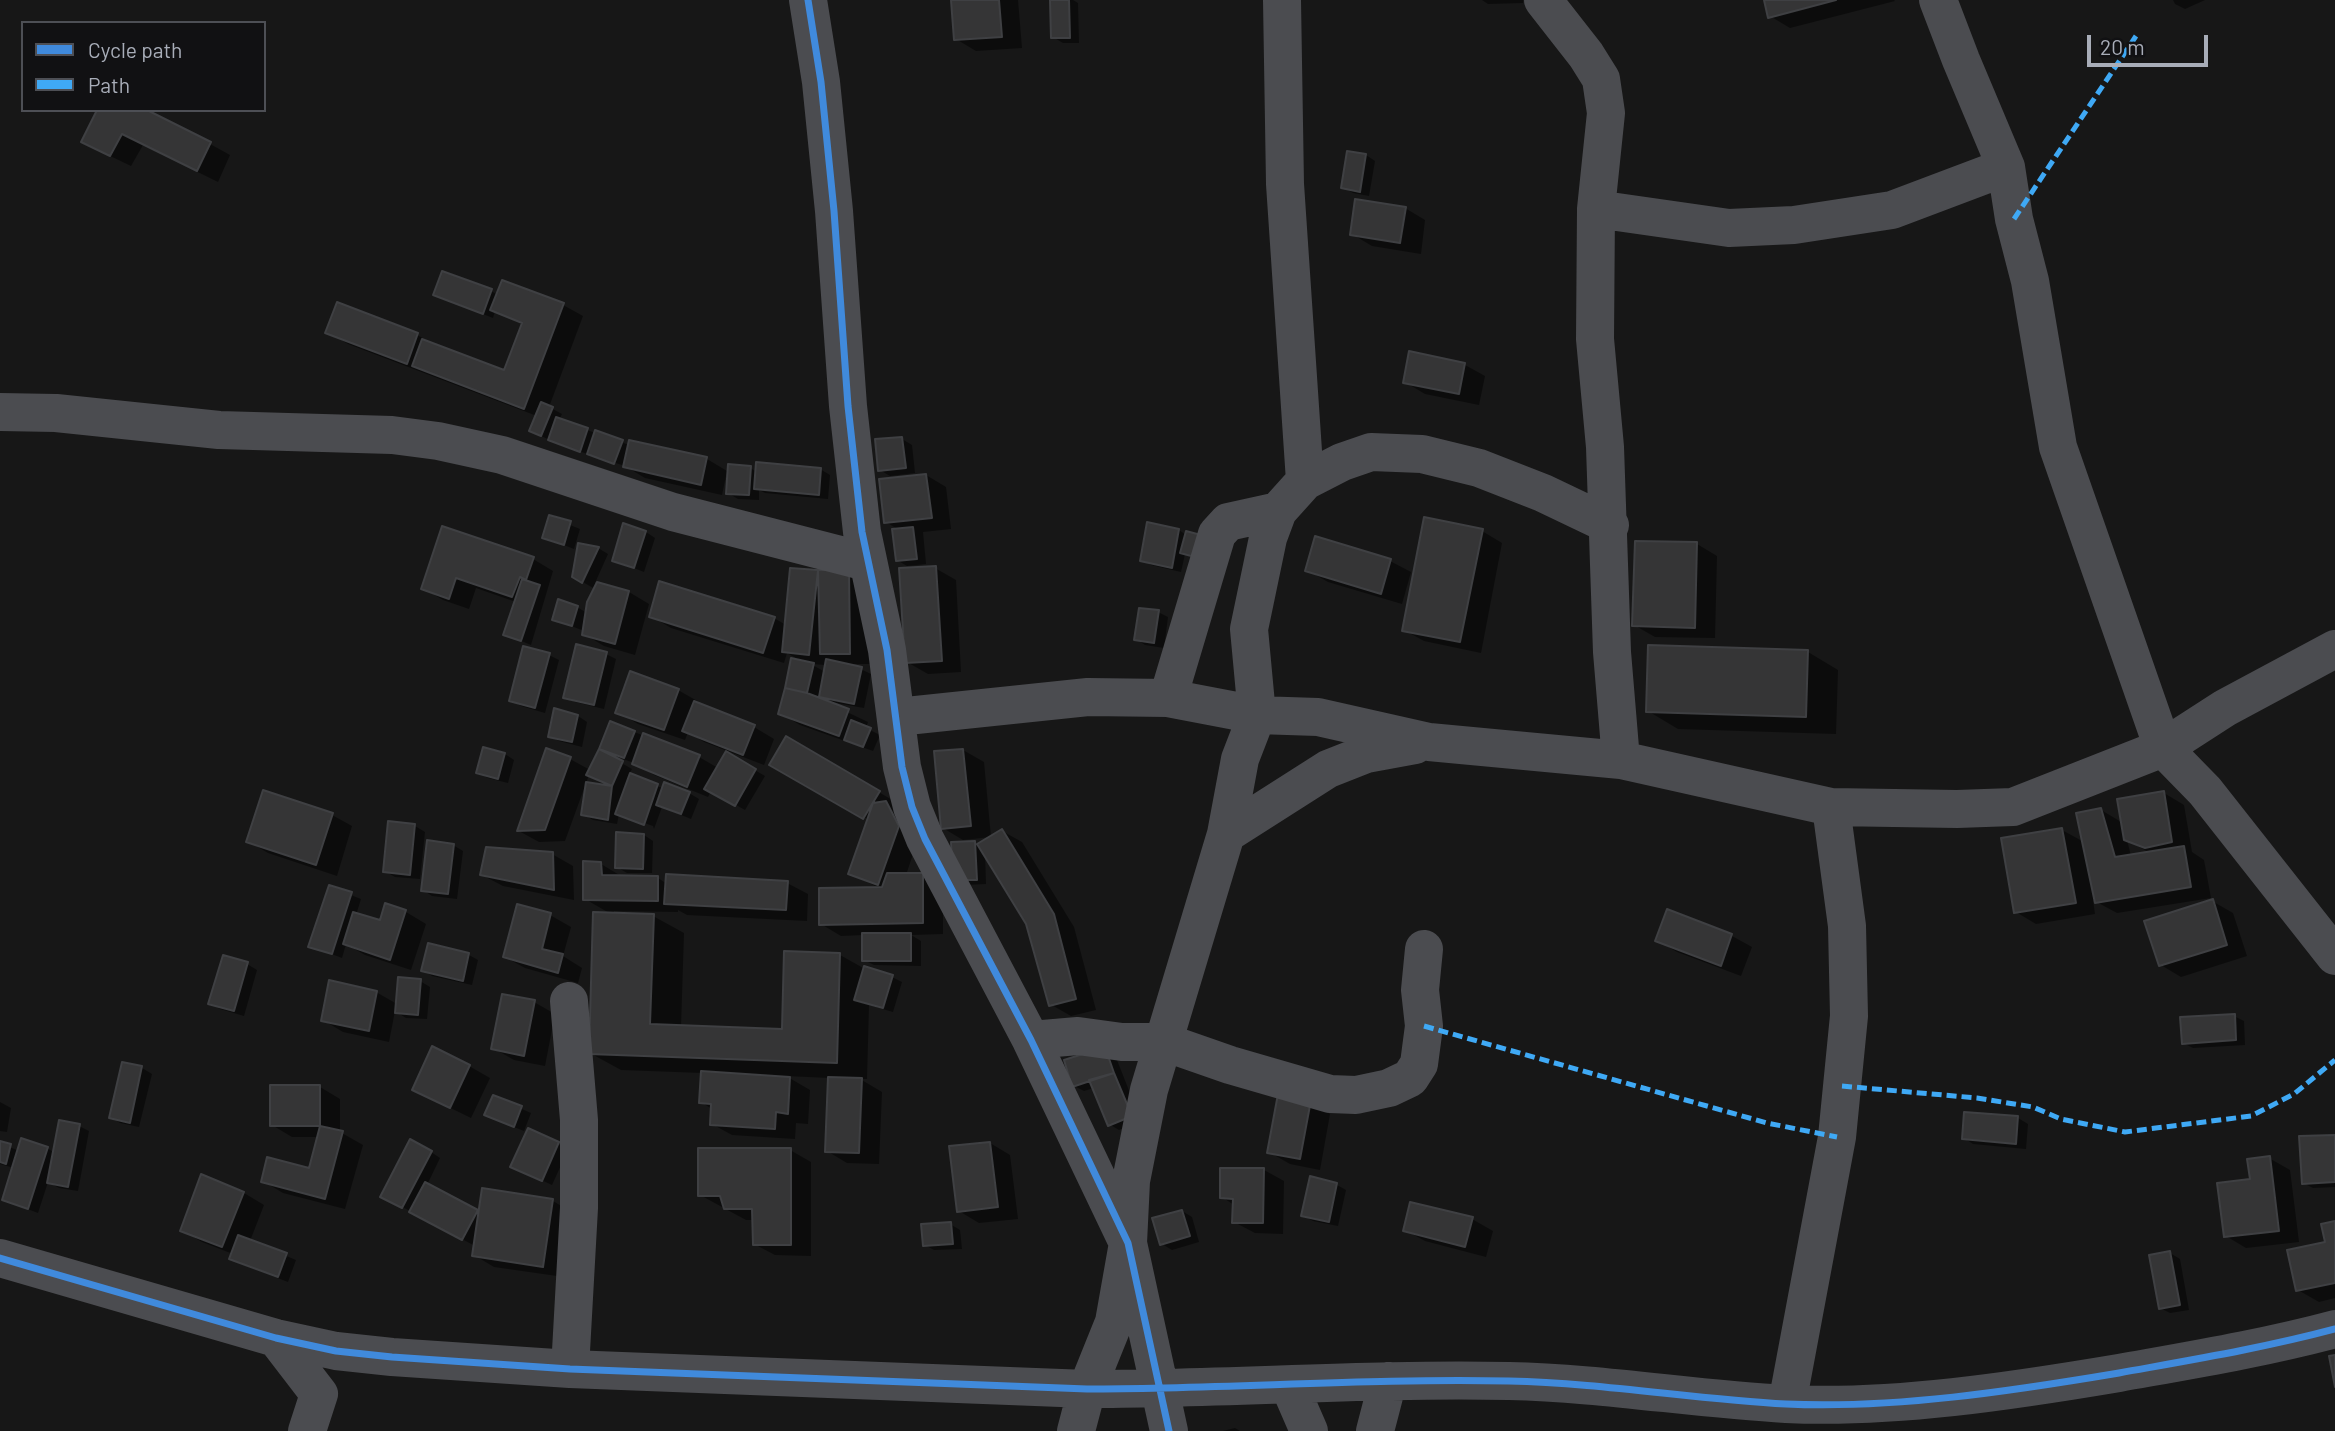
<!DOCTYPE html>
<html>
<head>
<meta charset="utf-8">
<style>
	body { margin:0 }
	#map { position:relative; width:2335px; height:1431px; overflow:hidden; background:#171717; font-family:Barlow,sans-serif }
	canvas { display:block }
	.legend { position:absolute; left:21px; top:21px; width:245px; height:91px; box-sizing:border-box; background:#111113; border:2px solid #4d4f55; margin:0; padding:9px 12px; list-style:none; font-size:21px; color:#a8adb8 }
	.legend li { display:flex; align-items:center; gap:14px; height:35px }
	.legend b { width:35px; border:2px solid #4d4f55 }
	.scale { position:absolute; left:2087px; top:35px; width:121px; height:32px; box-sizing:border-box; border:4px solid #a8adb8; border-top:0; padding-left:9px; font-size:21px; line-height:24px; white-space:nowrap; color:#a8adb8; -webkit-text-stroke:5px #111113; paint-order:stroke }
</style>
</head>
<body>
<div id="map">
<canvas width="2335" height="1431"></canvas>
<ul class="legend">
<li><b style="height:9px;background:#408adc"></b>Cycle path</li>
<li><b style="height:9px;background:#3fa9f5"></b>Path</li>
</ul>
<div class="scale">20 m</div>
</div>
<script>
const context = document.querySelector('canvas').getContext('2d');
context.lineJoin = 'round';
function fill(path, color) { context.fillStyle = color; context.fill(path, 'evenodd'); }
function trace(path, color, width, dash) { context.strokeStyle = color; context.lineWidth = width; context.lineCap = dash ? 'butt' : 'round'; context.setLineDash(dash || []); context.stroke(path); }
const shadow = new Path2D(`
	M953 0H1018L1022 48 976 51 956 39Z
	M1052 0H1073L1078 3 1079 43H1063L1053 37Z
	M1482 0H1523V3L1488 4Z
	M1766 0H1894L1895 1 1790 28 1770 16Z
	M2173 0H2205L2185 9 2175 4Z
	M99 110 210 144 230 155 218 182 143 145 131 166 104 153Z
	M1366 155 1375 161 1369 196 1353 193 1343 187Z
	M1405 208 1425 220 1421 254 1372 246 1352 234Z
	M491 291 498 295 563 305 583 316 549 407 562 414 559 420 629 445 630 442 707 459 727 471 722 495 645 478 625 466 560 445 531 431 537 416 348 344 328 332 417 335 437 346 505 372 523 325 495 311 493 318 435 295Z
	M1410 354 1465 365 1485 376 1479 405 1425 394 1405 382Z
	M902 439 912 445 915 473 890 476 880 470Z
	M750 468 757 472 820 469 830 475 828 499 765 493 759 490V500L738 499 728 493Z
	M926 475 946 487 951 529 923 532 926 564 907 566 897 560 899 530 886 522Z
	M550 517 580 529 574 549 544 537Z
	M443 528 533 559 553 571 531 645 505 634 516 602 476 588 469 609 443 600 423 588Z
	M1179 530 1186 535 1191 557 1185 554 1181 572 1151 565 1142 560Z
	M1482 531 1502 543 1481 653 1424 641 1404 630Z
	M646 532 655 538 644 572 614 560Z
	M1697 544 1717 556 1715 638 1655 637 1634 625Z
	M580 545 598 548 608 554 595 583 629 592 649 604 635 655 604 646 584 634V631L554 619 577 607 587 613 595 589 574 577Z
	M1390 561 1411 572 1402 604 1328 582 1307 570Z
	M935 568 956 580 961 672 928 674 907 662Z
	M849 571 869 583 870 664H850L871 674 864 708 830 702V704L868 722 866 728 880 735 873 751 800 725 780 713 801 661 787 653 784 663 671 628 651 616 774 618 786 625 818 572ZM811 664 826 665 825 672ZM818 695 830 701 829 703 817 699Z
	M1158 612 1168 617 1164 648 1145 645 1136 639Z
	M1808 652 1838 670 1836 734 1678 729 1648 711Z
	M606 654 616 659 604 709 575 702 565 697Z
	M549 655 559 660 545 713 521 706 511 700Z
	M678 690 699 702 698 705 754 727 774 739 764 765 704 742 688 732 685 740 638 724 618 712Z
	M578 716 587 722 582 747 559 741 550 736Z
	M611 723 699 757 718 768 727 754 765 776 745 810 711 791 708 797 654 775 634 763 612 755 611 757 632 769 629 774 664 789 689 793 699 799 691 819 662 807 654 829 653 826 619 814 617 824 593 820 583 814 588 784 614 787 589 775 565 841 539 842 519 831 570 759 590 770Z
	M787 738 899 804 918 839 906 875H922L943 887V934L911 935 921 941V966L874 965 864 960 863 935 841 936 821 924 879 888 850 873 869 820 772 764Z
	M963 750 984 762 991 837 963 840 943 828Z
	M505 754 514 760 508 783 488 778 478 773Z
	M2164 793 2184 805 2192 852 2204 860 2211 898 2117 913 2093 900 2095 914 2036 924 2016 912 2062 830 2084 842 2101 810 2123 823ZM2127 840 2150 853 2131 856Z
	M332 815 352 826 337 876 268 853 248 841Z
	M415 826 425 832 420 879 395 877 385 871Z
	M1002 831 1022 842 1074 927 1096 1010 1071 1016 1050 1004 1028 923 985 852 986 884 964 885 975 842 979 845Z
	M644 835 653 841 652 873H627L617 867Z
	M453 845 463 851 457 899 432 896 423 890Z
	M552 854 573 866 574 900 503 886 482 875Z
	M601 864 621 876 658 878 667 884 787 883 808 894 807 921 687 915 678 910V912L614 911V914L653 916 684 933 681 1027 783 1031 840 955 865 969 892 977 902 982 893 1012 869 1005 867 1079H860L882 1092 879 1164 847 1163 827 1151 830 1078 786 1076 810 1090 808 1124 796 1123 795 1139 732 1135 712 1124V1109L701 1102 703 1073 621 1070 590 1053 611 914 585 899Z
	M330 887 361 899 356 915 381 923 386 905 406 912 426 924 411 970 365 955 346 944 342 958 311 946Z
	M2212 901 2233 913 2247 956 2181 977 2161 965Z
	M1668 912 1732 936 1752 947 1741 976 1677 952 1657 940Z
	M550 915 571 927 563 956 582 968 578 983 525 968 505 957Z
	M429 945 469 955 478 960 472 985 432 976 423 970Z
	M247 964 257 970 244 1016 220 1009 210 1003Z
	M420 981 430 987 427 1019 406 1018 395 1011 389 1042 343 1032 323 1020 376 992 397 1004Z
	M534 1002 555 1014 545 1066 514 1060 493 1048Z
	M2234 1016 2244 1021 2245 1045 2193 1048 2183 1043Z
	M1115 1055 1141 1121 1119 1130 1109 1124 1094 1088 1084 1091 1074 1086Z
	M123 1064 142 1068 152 1074 139 1127 120 1123 111 1117Z
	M469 1066 490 1078 471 1118 414 1090Z
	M320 1087 340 1099V1132L363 1145 345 1209 283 1193 263 1181 310 1170 319 1137H292L272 1125Z
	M494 1097 531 1113 524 1131 496 1120Z
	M0 1102 11 1108 7 1132 0 1131Z
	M1310 1102 1330 1114 1320 1170 1290 1164 1269 1152Z
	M1966 1114 2018 1118 2028 1124 2026 1149 1973 1144 1964 1138Z
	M79 1126 89 1131 78 1191 59 1188 48 1182 38 1213 4 1200 14 1168 0 1164V1143L19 1151 47 1148 55 1153Z
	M2335 1136V1187L2313 1188 2303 1183Z
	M990 1143 1010 1155 1018 1219 979 1223 959 1211Z
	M558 1144 568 1150 552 1185 522 1171Z
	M790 1150 811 1162V1256L775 1255 754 1244V1220H746L700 1195Z
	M431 1152 440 1158 427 1185 480 1213 483 1190 553 1201 573 1213 564 1277 494 1267 474 1255 475 1246 382 1196Z
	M2269 1158 2290 1170 2299 1242 2246 1248 2226 1236 2252 1181Z
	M1264 1170 1284 1181 1283 1234 1255 1233 1234 1222V1205L1222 1197Z
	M202 1177 244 1193 264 1205 250 1241 296 1260 288 1282 241 1264 231 1259 233 1254 202 1242 182 1230Z
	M1312 1179 1337 1185 1346 1190 1338 1226 1313 1221 1303 1215Z
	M1182 1211 1192 1217 1199 1242 1172 1250 1162 1244Z
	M1472 1219 1493 1231 1486 1257 1425 1241 1405 1230Z
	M2335 1223V1298L2319 1302 2298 1290 2327 1243Z
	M950 1224 960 1230 962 1249 934 1250 925 1245Z
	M2170 1253 2180 1259 2189 1310 2170 1313 2160 1308Z
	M1235 1428 1240 1431H1223Z`);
const building = new Path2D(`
	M951 0H999L1002 37 954 40Z
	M1050 0H1069L1070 38H1051Z
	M1764 0H1836L1768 18Z
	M97 110H147L211 142 197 171 122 134 110 156 81 142Z
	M1347 151 1366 154 1360 192 1341 188Z
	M1355 199 1406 207 1400 243 1350 235Z
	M442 271 492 289 483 314 433 295Z
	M502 280 564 303 524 409 412 366 422 339 504 370 522 323 490 310Z
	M337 302 418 333 407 364 325 333Z
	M1409 351 1465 363 1459 394 1403 383Z
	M541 402 553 407 541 436 529 431Z
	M556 417 588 428 580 452 548 440Z
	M595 430 623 440 614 464 587 454Z
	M902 437 906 468 878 471 875 439Z
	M629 440 707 457 701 485 623 467Z
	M756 462 821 468 819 495 754 489Z
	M728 464 751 466 749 495 726 494Z
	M926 474 932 518 884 523 879 479Z
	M549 515 571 521 564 545 542 538Z
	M1424 517 1483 529 1460 642 1402 631Z
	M1147 522 1179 529 1172 568 1140 561Z
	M623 523 646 531 634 568 612 561Z
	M442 526 534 557 526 580 520 577 512 597 456 578 449 599 421 589Z
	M913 527 917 559 896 561 892 529Z
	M1186 531 1201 535 1195 557 1180 553Z
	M1315 536 1391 559 1381 594 1305 571Z
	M1635 541 1697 542 1695 628 1632 626Z
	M578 543 599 547 582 583 572 577Z
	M936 566 942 661 905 663 899 568Z
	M790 568 818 570 809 655 782 652Z
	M818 570H849L850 654H820Z
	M522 579 540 585 521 641 503 635Z
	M659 581 775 617 763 653 649 617Z
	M597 582 629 591 615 644 582 635 587 602Z
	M558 599 578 606 572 626 552 620Z
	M1139 608 1159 610 1154 643 1134 640Z
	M576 644 607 652 594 705 563 698Z
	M1648 645 1808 650 1806 717 1646 712Z
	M523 646 550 653 535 708 509 701Z
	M791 658 814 663 807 693 785 688Z
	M826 659 862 667 854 704 819 697Z
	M630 671 679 689 664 730 615 713Z
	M785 688 807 693 849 709 839 736 778 714Z
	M694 701 755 725 743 755 682 731Z
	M554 708 578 715 572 742 548 737Z
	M851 720 871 728 863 747 844 740Z
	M610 721 635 731 624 758 599 749Z
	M643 733 700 755 687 787 632 764Z
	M786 736 880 791 863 819 769 765Z
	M483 747 505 753 498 779 476 773Z
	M546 748 571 757 545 830 517 831Z
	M599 749 623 761 612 786 586 775Z
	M963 749 971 826 941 829 934 751Z
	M726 751 756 769 735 806 704 789Z
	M630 773 658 784 644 825 615 814Z
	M586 782 612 786 608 820 581 815Z
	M664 782 690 792 681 814 656 805Z
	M263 790 333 813 316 865 246 842Z
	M2164 791 2172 842 2145 848 2124 840 2117 799Z
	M886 801 899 826 878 885 848 874 873 803Z
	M2101 808 2115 857 2184 846 2191 887 2095 903 2076 813Z
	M388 821 415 824 410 875 383 872Z
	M2062 828 2076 903 2014 913 2001 838Z
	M1002 829 1054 914 1076 999 1049 1006 1026 924 977 844Z
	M616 832 644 834 643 869 615 868Z
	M427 840 454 844 448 894 421 891Z
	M975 841 977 880H953L951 842Z
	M486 847 553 852 554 890 480 875Z
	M583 861 601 862 602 875 658 876V901L583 900Z
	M887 873H923V923L819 925V888L882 887Z
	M666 874 788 881 786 910 664 904Z
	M329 885 352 892 332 954 308 947Z
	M2213 899 2227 945 2159 966 2144 921Z
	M385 903 406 910 390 960 343 944 353 912 380 920Z
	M517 904 551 913 542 949 563 954 558 973 503 957Z
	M1667 909 1732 934 1721 966 1655 941Z
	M593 912 654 914 650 1024 782 1029 784 951 840 953 837 1063 589 1054Z
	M862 933H911V961H862Z
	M428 943 469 953 463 981 421 971Z
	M223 955 248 962 234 1011 208 1004Z
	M864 966 893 975 883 1008 854 1000Z
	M398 977 421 979 418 1015 395 1013Z
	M329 980 377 991 369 1031 321 1021Z
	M502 994 535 1000 524 1056 491 1049Z
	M2235 1014 2236 1040 2182 1044 2180 1017Z
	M432 1046 470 1065 450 1108 412 1090Z
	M1105 1047 1114 1073 1072 1087 1064 1060Z
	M122 1062 142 1066 130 1123 109 1118Z
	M701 1071 790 1077 788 1114 776 1112 775 1129 710 1125 711 1104 699 1103Z
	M1114 1073 1132 1116 1108 1126 1089 1080Z
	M828 1077 862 1078 859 1153 825 1152Z
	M270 1085H320V1126H270Z
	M1278 1094 1311 1100 1300 1159 1267 1153Z
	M493 1095 522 1106 514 1127 484 1115Z
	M1964 1112 2018 1116 2016 1144 1962 1139Z
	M59 1120 80 1124 68 1187 47 1183Z
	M320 1126 343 1131 325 1199 261 1182 267 1157 309 1168Z
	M528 1128 559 1142 542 1181 510 1167Z
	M2335 1135V1182L2302 1184 2299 1136Z
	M21 1138 48 1147 28 1209 2 1200Z
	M410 1139 432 1151 402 1208 380 1197Z
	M0 1141 11 1144 6 1164 0 1162Z
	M990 1142 998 1207 957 1212 949 1146Z
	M698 1148H791V1245H753L752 1209H724L720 1196H698Z
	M2270 1156 2279 1231 2224 1237 2217 1183 2250 1179 2247 1159Z
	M1220 1168H1264L1263 1223H1232L1233 1199 1220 1198Z
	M201 1174 244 1192 222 1247 180 1231Z
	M1310 1176 1337 1183 1329 1222 1301 1216Z
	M425 1182 478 1210 462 1240 409 1212Z
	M482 1188 553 1199 543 1267 472 1256Z
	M1410 1202 1473 1217 1465 1247 1403 1231Z
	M1182 1210 1190 1236 1160 1245 1152 1218Z
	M2335 1221V1283L2296 1291 2287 1250 2325 1242 2321 1224Z
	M951 1222 953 1244 923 1246 921 1224Z
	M238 1235 287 1253 278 1277 229 1259Z
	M2170 1251 2180 1305 2159 1309 2149 1255Z
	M2335 1355V1387L2329 1356Z`);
const minor = new Path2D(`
	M808 0 821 82 834 211 848 406 862 532 887 650 902 767 912 807 925 839 1031 1040 1128 1243 1169 1431
	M1282 0 1285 184 1305 481
	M1543 0 1586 55 1601 79 1606 113 1596 209 1595 339 1605 447 1612 652 1621 760
	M1938 0 1961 60 2006 167 2014 219 2030 281 2058 447 2163 748 2205 791 2335 956
	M1596 209 1729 228 1794 225 1892 210 2006 167
	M0 412 56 413 219 430 392 435 438 441 502 455 673 512 867 562
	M1168 698 1217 534 1228 522 1278 511
	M897 717 1088 697 1168 698 1257 715 1318 717 1429 742 1621 760 1831 807 1957 809 2013 807 2163 748 2225 708 2335 649
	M1226 834 1328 769 1366 754 1415 745
	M569 1001 579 1120V1208L570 1369
	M1031 1040 1078 1036 1122 1042H1164L1230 1065 1330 1094 1356 1095 1389 1088 1410 1078 1419 1064 1424 1026 1420 990 1424 949
	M0 1258 276 1338 336 1351 392 1357 570 1369 1087 1389C1228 1389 1369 1378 1509 1381 1602 1383 1694 1399 1786 1404 1894 1409 2012 1391 2119 1373 2191 1360 2264 1348 2335 1329
	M276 1338 319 1394 307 1431
	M1289 1385 1309 1431
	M1787 1404 1837 1137 1849 1016 1847 926 1831 807
	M1076 1431 1087 1389 1114 1322 1128 1243 1131 1181 1149 1090 1226 834 1240 759 1257 715 1249 629 1268 538 1278 511 1305 481 1342 462 1371 452 1422 454 1479 468 1543 493 1610 525
	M1375 1431 1388 1381`);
const quiet = new Path2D(`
	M2014 219 2136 36
	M1424 1026 1767 1123 1837 1137
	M1842 1086 1977 1098 2033 1107 2061 1119 2125 1132 2251 1116 2294 1094 2335 1060`);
const cycleway = new Path2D(`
	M808 0 821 82 834 211 848 406 862 532 887 650 902 767 912 807 925 839 1031 1040 1128 1243 1169 1431
	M0 1258 276 1338 336 1351 392 1357 570 1369 1087 1389C1228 1389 1369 1378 1509 1381 1602 1383 1694 1399 1786 1404 1894 1409 2012 1391 2119 1373 2191 1360 2264 1348 2335 1329`);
fill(shadow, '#0007');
fill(building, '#353536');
trace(building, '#3f4043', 2);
trace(minor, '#4b4c50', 38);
trace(quiet, '#3fa9f5', 5, [10, 5]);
trace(cycleway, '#408adc', 7);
</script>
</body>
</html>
